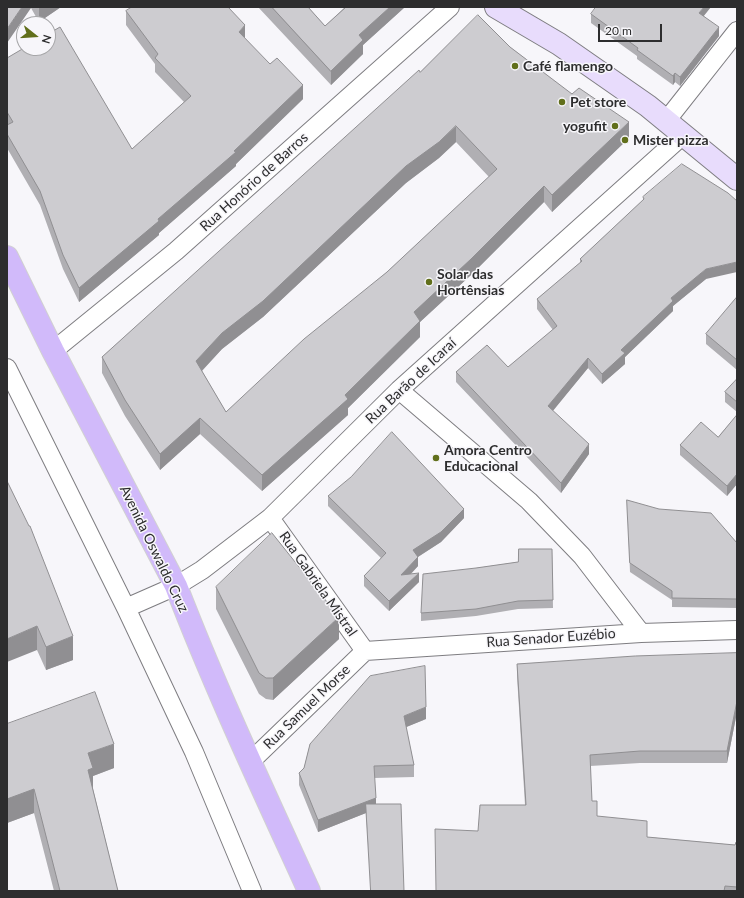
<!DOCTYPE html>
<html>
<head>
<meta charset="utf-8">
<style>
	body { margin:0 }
	#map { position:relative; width:744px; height:898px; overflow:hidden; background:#f7f6fa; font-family:Lato,sans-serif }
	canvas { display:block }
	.frame { position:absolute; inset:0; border:8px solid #2d2d2e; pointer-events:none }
	.north { position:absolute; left:16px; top:16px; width:40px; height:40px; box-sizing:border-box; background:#f7f6fa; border:1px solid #a6a6a8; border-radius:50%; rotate:107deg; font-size:11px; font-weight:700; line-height:16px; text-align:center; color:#2d2d2e }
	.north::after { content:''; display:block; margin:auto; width:14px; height:18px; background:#616f1b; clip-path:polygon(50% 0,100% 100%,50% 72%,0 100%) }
	.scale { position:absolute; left:598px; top:24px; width:64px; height:18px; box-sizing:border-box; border:2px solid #2d2d2e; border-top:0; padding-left:5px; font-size:12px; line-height:14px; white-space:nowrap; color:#2d2d2e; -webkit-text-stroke:3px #f7f6fa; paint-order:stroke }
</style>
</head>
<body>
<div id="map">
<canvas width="744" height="898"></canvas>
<div class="frame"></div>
<div class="north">N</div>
<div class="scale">20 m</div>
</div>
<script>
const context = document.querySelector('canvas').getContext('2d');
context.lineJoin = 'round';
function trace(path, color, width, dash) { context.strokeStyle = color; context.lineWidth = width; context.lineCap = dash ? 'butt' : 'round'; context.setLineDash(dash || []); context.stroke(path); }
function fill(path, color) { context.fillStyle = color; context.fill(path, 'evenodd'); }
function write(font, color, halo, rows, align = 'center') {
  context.font = font + ' Lato,sans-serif'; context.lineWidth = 3; context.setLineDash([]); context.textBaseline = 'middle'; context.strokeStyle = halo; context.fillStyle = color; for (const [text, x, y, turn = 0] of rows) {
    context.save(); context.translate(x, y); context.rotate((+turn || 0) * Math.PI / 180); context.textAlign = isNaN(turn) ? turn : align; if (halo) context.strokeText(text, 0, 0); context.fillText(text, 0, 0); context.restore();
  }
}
const street = new Path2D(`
	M666 121 737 31
	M53 351 176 251 450 7
	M7 368 126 608 194 752 252 891
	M399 390 529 501 582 556 641 633
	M270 518 365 651
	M126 608 176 586 202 570 270 518 399 390 683 135
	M365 651 641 633 737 630
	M250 762 365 651`);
const secondary = new Path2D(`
	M496 7 559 44 648 106 737 179`);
const primary = new Path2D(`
	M7 257 53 351 176 586C216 690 263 790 309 891`);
const wall = new Path2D(`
	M7 7H61L39 22 31 8Z
	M258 7H308L325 26 344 8 343 7H405L363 45V54L331 85Z
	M126 11 245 39 303 99 236 164V166L159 233V235L79 302 63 269 40 205 7 148V58L132 149 184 102 155 72V64L126 25Z
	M591 14 704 16 719 36 680 86 675 82 673 85 637 59V56L591 23Z
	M510 47 629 138 552 212 544 202 471 275 420 322V337L348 408V415L262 491 200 434 160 470 125 416 102 373V357L420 72ZM456 142 489 177 387 272 226 412 202 371 222 349 263 317 406 183 439 158Z
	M643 197 706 279 673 306V311L625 357V364L602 384 588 368 552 411 589 454 561 493 456 382V372L508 367 553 330 537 309V299L580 263V259L643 200Z
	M737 297V370L706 344V334Z
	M737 379V412L725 402V392Z
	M737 415V484L727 496 680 455V445L718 437Z
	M7 481 73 660 46 670 37 650Z
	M328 496 464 518 441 542 418 557V566L411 574 419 582 389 611 364 586V576L381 558 328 506Z
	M627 500 737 543V608L672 607V600L630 572Z
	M552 549 553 608 518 609 476 616 421 621V613L476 568 518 562Z
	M216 587 339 639 273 700 266 699 259 694 216 609Z
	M737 653V712L727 763H640L590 766 592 801 597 816 647 837 735 845 737 843V891H436L478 831 525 805 517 676V664Z
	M426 719 406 727 414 765V777L374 778 376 804 404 891H371L366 813 318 832 299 785V773L304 768 310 744Z
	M7 724 114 768 93 776V789L118 891H54L34 813 7 823Z`);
const shadedWall = new Path2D(`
	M22 7H31V8L7 43V29Z
	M41 7H61L39 22V8Z
	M390 7H405L363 45V54L331 85V71L359 35Z
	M704 7H711L699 22V13Z
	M245 25V39L239 32Z
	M719 27V36L680 86V77Z
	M675 73V82L673 85V76Z
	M303 85V99L236 164V166L159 233V235L79 302V288L158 219 234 151Z
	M629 122V138L552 212V195Z
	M456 126V142L439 158 406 183 263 317 222 349 196 377V361L222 333 406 166Z
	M544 186V202L471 275 420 322V337L348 408V415L262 491V475L345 395 414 312Z
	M737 262V272L706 279 673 306V311L625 357V364L602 384V374L621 350 671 298 706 269Z
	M588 358V368L548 417V406Z
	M200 418V434L160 470V454Z
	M589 444V454L561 493V483Z
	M737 474V484L727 496V486Z
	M464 509V518L441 542 413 560V550Z
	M418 557V566L401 584V575Z
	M419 573V582L389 611V601Z
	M339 617V639L273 700V678Z
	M37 626V650L7 662V639Z
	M73 636V660L46 670V647Z
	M737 701V712L727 763V751Z
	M426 707V719L404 728V716Z
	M114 744V768L93 776V792L88 794V753Z
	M34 789V813L7 823V799Z
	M376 798V810L366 804V813L318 832V820Z`);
const building = new Path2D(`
	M7 7H22L7 29Z
	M132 7H228L245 25 239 32 270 64 277 58 303 85 234 151 236 152 158 219 159 221 79 288 63 255 40 191 7 134V125L13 122 7 112V58L24 48H48V34L60 27 132 149 191 96 155 58 158 54 126 11Z
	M272 7H308L325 26 346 7H390L359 35 363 40 331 71Z
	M596 7H704L699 13 719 27 680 77 675 73 673 76 637 50 638 48 591 14Z
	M478 15 510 47 572 94 579 88 629 122 552 195 544 186 471 259 414 312 420 321 345 395 348 399 262 475 200 418 160 454 125 400 102 357 419 70 420 72ZM456 126 497 169 387 272 304 339 226 412 196 361 222 333 263 301 406 166 439 142Z
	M682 164 728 193 737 201V262L706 269 671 298 673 301 621 350 625 353 602 374 588 358 548 406 589 444 561 483 456 372 487 345 508 367 557 326 537 299 582 261 580 259 644 199 643 197Z
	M737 297V360L706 334Z
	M737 379V402L725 392Z
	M737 415V474L727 486 680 445 701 422 718 437Z
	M392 432 464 509 441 532 413 550 418 557 401 575 419 573 389 601 364 576 386 553 328 496 351 477Z
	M7 481 29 526H30L73 636 46 647 37 626 7 639Z
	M627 500 659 509 711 513 737 543V599L672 598V591L630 563Z
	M272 533 339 617 273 678H266L259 673 216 587Z
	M519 549H552L553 600 518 601 476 609 421 613 423 574 476 568 518 562Z
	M737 653V701L727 751H640L590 755 592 801H597V816L647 821V837L735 845 736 842 737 843V887L725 886 724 891H436L435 829 478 831 480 805H526L517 664 635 656Z
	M425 666 426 707 404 716 414 765 374 766 376 798 318 820 299 773 304 768 310 744 370 676Z
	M95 692 114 744 88 753 93 768 88 770 118 891H60L34 789 7 799V724Z
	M366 804H401L404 891H371Z`);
const markers = [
	[515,66,4,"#616f1b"],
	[562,102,4,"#616f1b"],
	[615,126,4,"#616f1b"],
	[625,140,4,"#616f1b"],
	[429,282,4,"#616f1b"],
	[436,458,4,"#616f1b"]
];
const poiNames = [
	["Café flamengo",523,66],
	["Pet store",570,102],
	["yogufit",607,126,"right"],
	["Mister pizza",633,140],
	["Solar das",437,274],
	["Hortênsias",437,290],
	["Amora Centro",444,450],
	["Educacional",444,466]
];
const streetNames = [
	["Rua Honório de Barros",254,182,-42],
	["Rua Barão de Icaraí",411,381,-43],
	["Avenida Oswaldo Cruz",154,549,64],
	["Rua Gabriela Mistral",318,584,55],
	["Rua Senador Euzébio",551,638,-4],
	["Rua Samuel Morse",307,707,-44]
];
trace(street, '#7e7d81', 20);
trace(secondary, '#7e7d81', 24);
trace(primary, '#d1d1d1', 24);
trace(street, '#fff', 18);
trace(secondary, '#e8dcfc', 22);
trace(primary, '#d1bafa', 22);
fill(wall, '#b0afb3');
fill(shadedWall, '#908f92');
fill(building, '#cdccd0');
trace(building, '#908f92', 1);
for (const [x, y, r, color] of markers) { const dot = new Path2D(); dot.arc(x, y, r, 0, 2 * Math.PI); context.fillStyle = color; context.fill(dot); trace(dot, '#f7f6fa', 1.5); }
write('bold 14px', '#2d2d2e', '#f7f6fa', poiNames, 'left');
write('14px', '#2d2d2e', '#f7f6fa', streetNames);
</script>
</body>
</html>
